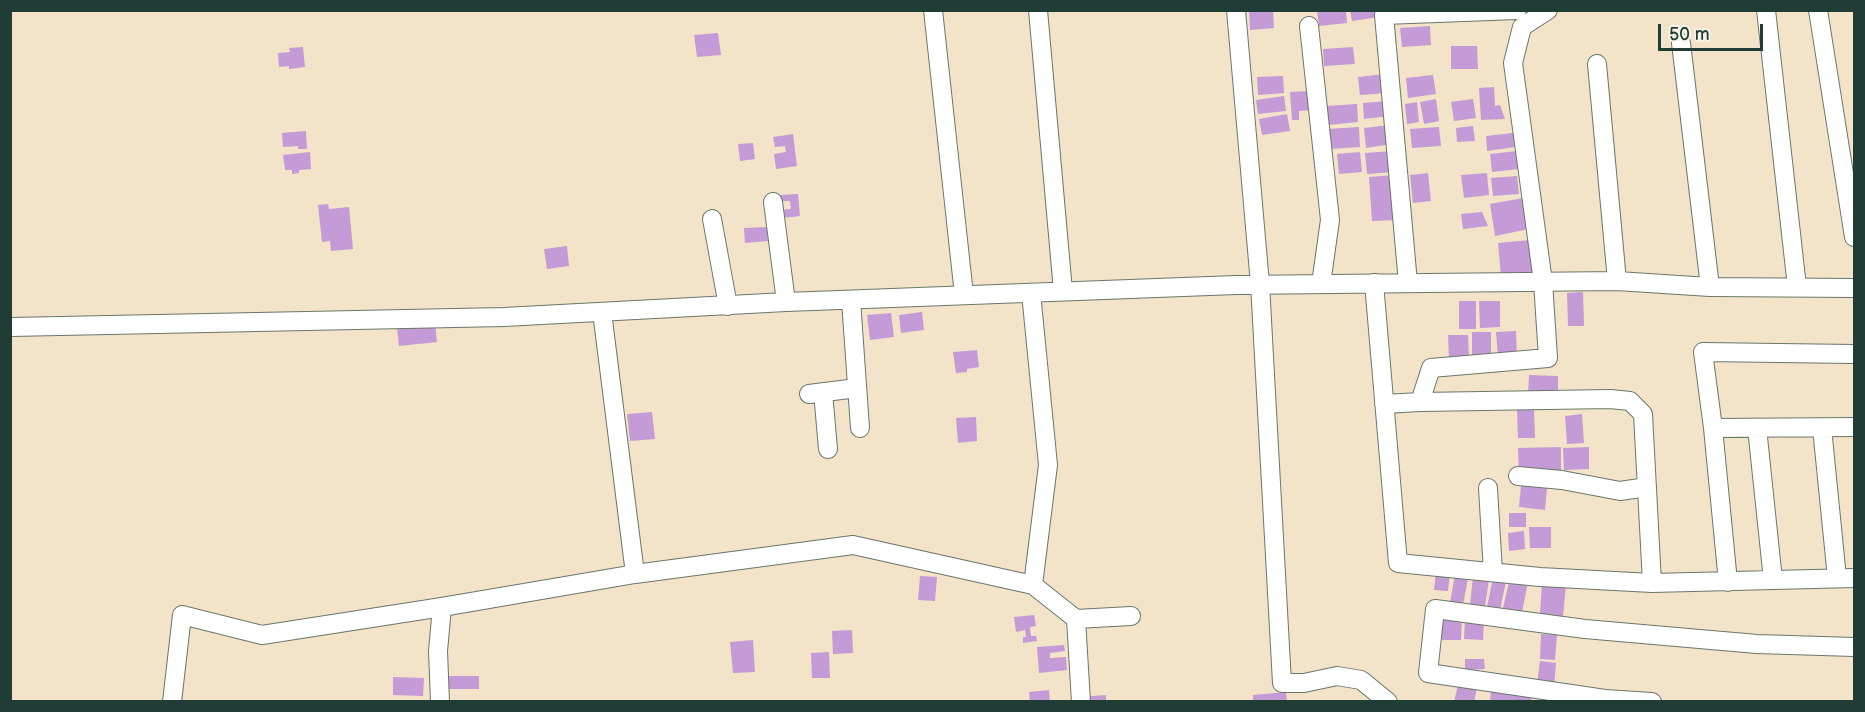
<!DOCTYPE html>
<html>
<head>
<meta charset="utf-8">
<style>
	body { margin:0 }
	#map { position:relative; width:1865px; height:712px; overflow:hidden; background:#f2e3c9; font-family:"Balsamiq Sans",sans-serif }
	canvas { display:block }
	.frame { position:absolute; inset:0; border:12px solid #1f3d34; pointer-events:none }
	.scale { position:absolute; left:1658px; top:24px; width:105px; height:27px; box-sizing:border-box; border:3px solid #1f3d34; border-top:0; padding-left:8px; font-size:18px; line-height:21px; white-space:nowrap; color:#1f3d34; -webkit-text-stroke:4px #f7f3e8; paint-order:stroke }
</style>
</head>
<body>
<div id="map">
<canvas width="1865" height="712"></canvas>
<div class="frame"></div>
<div class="scale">50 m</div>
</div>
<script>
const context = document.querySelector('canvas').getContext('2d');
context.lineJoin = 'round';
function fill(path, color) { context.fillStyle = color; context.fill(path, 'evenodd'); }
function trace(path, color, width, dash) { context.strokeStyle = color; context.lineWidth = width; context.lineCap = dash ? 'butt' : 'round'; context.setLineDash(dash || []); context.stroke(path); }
const building = new Path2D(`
	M1249 10H1273L1274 28 1250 30Z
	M1317 10H1346L1347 23 1319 26Z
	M1350 10H1378L1379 17 1352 21Z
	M1430 26 1431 45 1402 47 1400 28Z
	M718 33 721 55 697 57 694 35Z
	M1451 46H1477L1478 69H1451Z
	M303 47 305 67 289 69V66L279 67 278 53 290 52 289 48Z
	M1353 47 1355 64 1324 66 1323 49Z
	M1385 74 1387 93 1360 95 1358 77Z
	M1433 75 1436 94 1408 98 1406 78Z
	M1283 76 1284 93 1258 95 1257 77Z
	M1494 87 1495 106 1500 105 1505 119 1481 120 1479 88Z
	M1312 91 1313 110 1299 111V120H1292L1290 92Z
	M1284 96 1286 111 1258 114 1256 100Z
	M1436 99 1439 121 1424 124 1420 102Z
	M1473 99 1476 118 1454 121 1451 102Z
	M1388 101 1389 116 1364 119 1363 103Z
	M1417 102 1419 122 1407 124 1405 104Z
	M1357 104 1358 122 1328 125 1326 106Z
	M1287 114 1290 131 1262 135 1259 119Z
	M1390 125 1392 144 1366 148 1364 128Z
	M1473 126 1475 141 1457 142 1456 128Z
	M1359 127 1360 147 1329 149 1327 129Z
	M1439 127 1441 146 1412 148 1410 129Z
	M306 131 307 149H298V146L283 147 282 133Z
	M1513 133 1515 147 1487 151 1486 136Z
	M793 134 797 166 776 169 774 154 786 152 785 146 775 147 773 137Z
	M753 143 755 159 740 161 738 144Z
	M1392 151 1394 172 1367 174 1365 153Z
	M1517 151 1519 169 1492 172 1490 154Z
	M310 152 311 169 299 170V173L292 174V170H285L283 155Z
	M1360 152 1362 172 1339 174 1337 154Z
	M1428 173 1431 201 1413 203 1410 175Z
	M1487 173 1489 195 1464 198 1461 175Z
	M1395 175 1398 220 1372 221 1369 177Z
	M1517 176 1519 194 1493 196 1491 178Z
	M798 194 800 216 782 218 781 210 791 209 790 201H781L780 195Z
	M1523 198 1529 229 1495 236 1490 204Z
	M328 204 329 209 349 207 353 249 331 251 330 241 322 242 318 205Z
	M1482 212 1488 226 1463 229 1461 214Z
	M767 227 768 241 745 243 744 228Z
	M1530 240 1533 273 1501 276 1498 243Z
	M567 246 569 266 547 269 544 249Z
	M1583 292 1584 326H1568L1567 293Z
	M1459 301H1476V329H1459Z
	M1479 301H1500V327L1480 328Z
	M922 312 924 330 901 333 899 315Z
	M891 313 894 337 870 340 867 315Z
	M435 323 437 342 399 346 397 327Z
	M1516 331 1517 357H1498L1496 332Z
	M1472 332H1491V355H1472Z
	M1448 335H1468L1469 358 1449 359Z
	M977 350 979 367 967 369V372L956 373 953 352Z
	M1529 375 1558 376V397L1528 395Z
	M1534 409 1535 438H1518L1517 410Z
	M652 412 655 439 630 441 627 414Z
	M1582 414 1584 443 1567 444 1565 416Z
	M976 417 977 441 958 443 956 418Z
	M1561 447V474H1519L1518 448Z
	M1589 447V469L1564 470 1563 448Z
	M1521 485 1547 488 1545 510 1519 507Z
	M1509 513H1526V527H1509Z
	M1529 527H1551V548H1530Z
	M1524 531 1525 549 1509 551 1508 533Z
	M1456 570 1469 573 1463 605 1450 602Z
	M1436 571 1450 572 1448 591 1434 590Z
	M920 576 937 577 935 601 918 600Z
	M1473 577 1489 579 1485 607 1470 605Z
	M1493 578 1506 581 1500 610 1487 607Z
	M1510 578 1528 582 1522 612 1503 608Z
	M1542 583 1566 585 1563 616 1540 614Z
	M1034 615 1036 626 1030 627 1031 636H1036L1037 641 1023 643V637H1026L1025 630 1016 632 1014 617Z
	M1442 619H1462L1461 640H1442Z
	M1465 619 1484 620 1483 640 1464 639Z
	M852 630 853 653 833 654 832 631Z
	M1541 634 1557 635 1555 660 1540 659Z
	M753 640 755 672 733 673 730 642Z
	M1064 645 1065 651 1050 653V658L1066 657 1067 670 1039 673 1037 647Z
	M829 652 830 678H812L811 653Z
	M1465 659H1484L1485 669 1465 670Z
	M1540 661 1556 663 1554 686 1537 684Z
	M449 676H479V689H449Z
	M393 677 424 678 423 696 393 695Z
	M1458 685 1477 688 1474 702H1454Z
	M1491 689 1532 693 1531 702H1490Z
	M1049 690 1050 702H1030L1029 692Z
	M1286 692 1287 702H1253V695Z
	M1106 695V702H1082V697Z`);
const minor = new Path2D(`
	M933 10 964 295
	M1038 10 1063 291
	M1236 10 1260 284 1282 683H1304L1337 676 1361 680 1388 702
	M1766 10 1797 287
	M1818 10 1854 237
	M1309 26 1330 220 1321 284
	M1681 43 1710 287
	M1597 64 1617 281
	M773 202 786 302
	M712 219 728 306
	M1374 283 1398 563 1540 577 1652 583 1854 578
	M1408 283 1384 15 1517 10
	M1031 293 1048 465 1033 585
	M851 300 860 428
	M602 312 635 574 853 545 1033 585 1076 619 1131 616
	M10 327 504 317 786 302 1236 285 1617 281 1710 287 1854 288
	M823 392 828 449
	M809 394 857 388
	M1420 402 1610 399 1630 401 1643 414 1652 583
	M1384 404 1420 402 1431 368 1548 358 1543 282 1513 63 1522 27 1548 10
	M1713 428 1854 427
	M1757 428 1773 580
	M1822 428 1837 578
	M1518 476 1562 480 1620 491 1647 487
	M1488 488 1493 572
	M1728 582 1713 428 1703 352 1854 354
	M1076 619 1081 702
	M172 702 182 615 262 635 442 607 635 574
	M440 702 438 651 442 607
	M1652 702 1605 699 1428 673 1435 609 1585 629 1757 644 1854 647`);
fill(building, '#c49bd6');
trace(minor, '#697768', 20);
trace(minor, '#fff', 18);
</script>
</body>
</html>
